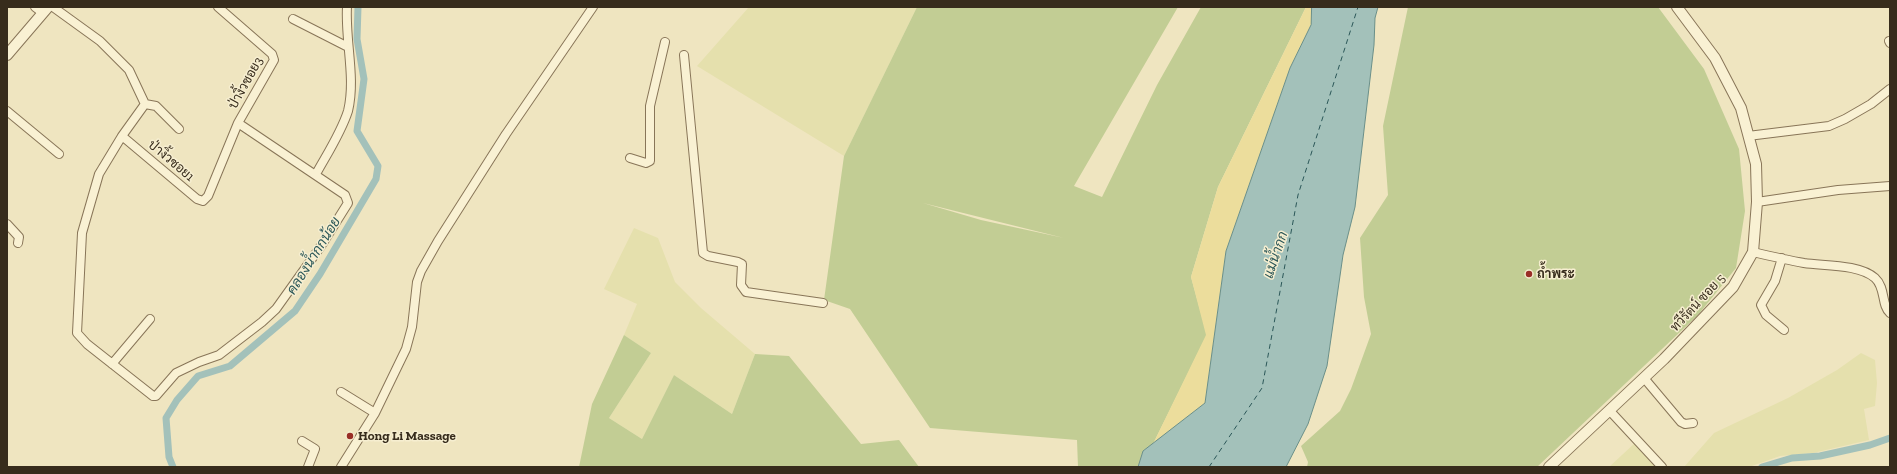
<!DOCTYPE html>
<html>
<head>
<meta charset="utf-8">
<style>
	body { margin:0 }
	#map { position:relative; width:1897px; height:474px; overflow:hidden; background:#efe5c0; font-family:"Zilla Slab",serif }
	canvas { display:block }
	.frame { position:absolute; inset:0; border:8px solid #372c1c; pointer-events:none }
</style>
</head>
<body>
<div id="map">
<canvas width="1897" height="474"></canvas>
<div class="frame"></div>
</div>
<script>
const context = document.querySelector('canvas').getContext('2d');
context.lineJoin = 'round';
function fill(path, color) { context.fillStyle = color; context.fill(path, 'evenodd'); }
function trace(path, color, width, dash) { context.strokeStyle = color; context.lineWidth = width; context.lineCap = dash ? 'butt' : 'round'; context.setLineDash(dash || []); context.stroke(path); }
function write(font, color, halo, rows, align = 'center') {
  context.font = font + ' "Zilla Slab",Sarabun,serif'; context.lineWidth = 3; context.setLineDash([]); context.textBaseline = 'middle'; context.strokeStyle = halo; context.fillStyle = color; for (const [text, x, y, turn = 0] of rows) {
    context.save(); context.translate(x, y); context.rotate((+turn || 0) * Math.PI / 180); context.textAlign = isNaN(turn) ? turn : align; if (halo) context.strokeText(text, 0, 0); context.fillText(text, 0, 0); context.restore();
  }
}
const farmland = new Path2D(`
	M749 7H917L844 156 697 66Z
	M634 228 658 238 675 282 701 308 755 354 732 414 674 375 642 439 609 418 651 353 624 335 637 304 604 289Z
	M1861 353 1875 360 1877 383 1875 406 1864 409 1869 440 1813 453 1780 456 1749 467H1684L1714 433 1788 398 1837 370Z
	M1636 442 1658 467H1609Z`);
const green = new Path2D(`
	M917 7H1178L1074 186 1102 197 1157 85 1201 7H1306L1218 187 1191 277 1207 335 1153 444 1143 451 1138 467H1078L1077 440 930 428 850 309 824 300 844 156ZM923 203 1064 238 981 220Z
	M1408 7H1658L1704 69 1739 149 1745 211 1736 268 1698 315 1537 467H1307L1308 462 1301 446 1340 411 1351 389 1371 334 1364 297 1360 238 1388 195 1383 126Z
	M624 335 651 353 609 418 642 439 674 375 732 414 755 354 789 356 861 444 899 440 919 467H579L592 404Z`);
const sand = new Path2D(`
	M1306 7H1312L1311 25 1290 68 1226 251 1205 403 1153 444 1206 335 1191 277 1218 187Z`);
const water = new Path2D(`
	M1312 7H1378L1375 18 1374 45 1355 207 1343 255 1327 366 1308 424 1286 467H1138L1143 451 1205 403 1226 251 1290 68 1311 25Z`);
const canal = new Path2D(`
	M173 467 169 457 166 418 177 400 198 376 230 366 295 311 320 274 376 179 378 166 357 131 364 79 357 39 358 7
	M1762 467 1792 458 1820 456 1870 445 1890 438`);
const ferry = new Path2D(`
	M1209 467 1262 388 1298 195 1358 7`);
const minor = new Path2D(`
	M35 7 43 13
	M53 7 100 41 129 70 145 104 122 136 197 199 203 201 208 196 238 123 345 195 348 203 321 246 276 309 262 322 219 355 199 362 176 373 156 396H153L87 344 77 333 82 233 99 174 122 136
	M218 7 272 54 274 60 238 123
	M293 19 348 47
	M1889 41 1890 43
	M684 55 703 253 708 256 738 262 742 264 741 285 746 292 823 303
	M145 104 156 106 179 129
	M7 111 59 154
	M1748 136 1829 126 1845 119 1871 104 1890 89
	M630 158 646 163 650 161V106L665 42
	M316 174C327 154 341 133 348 111 356 78 345 41 347 7
	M1757 202 1838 190 1890 186
	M7 224 19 237 18 243
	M1753 252C1770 256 1787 260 1804 263 1824 266 1859 264 1875 278 1886 288 1881 305 1890 313
	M1782 258 1775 281 1761 305 1766 315 1784 330
	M112 364 150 319
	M1644 378 1681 422 1685 424 1693 423
	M341 392 375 413
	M1610 411 1662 467
	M302 441 315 449 308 467
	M341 467 375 413 406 349 412 327 417 282 421 271 438 241 506 134 593 7`);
const tertiary = new Path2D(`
	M7 55 48 7
	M1549 467 1664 359 1733 287 1753 252 1757 202 1756 164 1741 108 1715 58 1677 7`);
const markers = [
	[1529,274,4,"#992e26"],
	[350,436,4,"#992e26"]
];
const streetNames = [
	["ป่างิ้วซอย3",246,83,-61],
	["ป่างิ้วซอย1",171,161,40],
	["ทวีรัตน์ ซอย 5",1698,303,-47]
];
const poiNames = [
	["ถ้ำพระ",1537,274],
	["Hong Li Massage",358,436]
];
const waterNames = [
	["แม่น้ำกก",1276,255,-71],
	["คลองน้ำกกน้อย",314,256,-58]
];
fill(farmland, '#e5e0ad');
fill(green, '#c2cd94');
fill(sand, '#ecdd9c');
fill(water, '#a3c1ba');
trace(water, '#6a8f89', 1);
trace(canal, '#a3c1ba', 7);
trace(ferry, '#2b5758', 1, [5, 4]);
trace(minor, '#887558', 10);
trace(tertiary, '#887558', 12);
trace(minor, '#f9f1d3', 8);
trace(tertiary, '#f9f1d3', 10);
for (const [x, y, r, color] of markers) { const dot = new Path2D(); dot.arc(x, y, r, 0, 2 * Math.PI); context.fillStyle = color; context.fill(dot); trace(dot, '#f6eed0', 1.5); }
write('13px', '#372c1c', '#f6eed0', streetNames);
write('bold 13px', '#372c1c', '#f6eed0', poiNames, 'left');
write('italic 14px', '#2b5758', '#f6eed0', waterNames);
</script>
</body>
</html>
